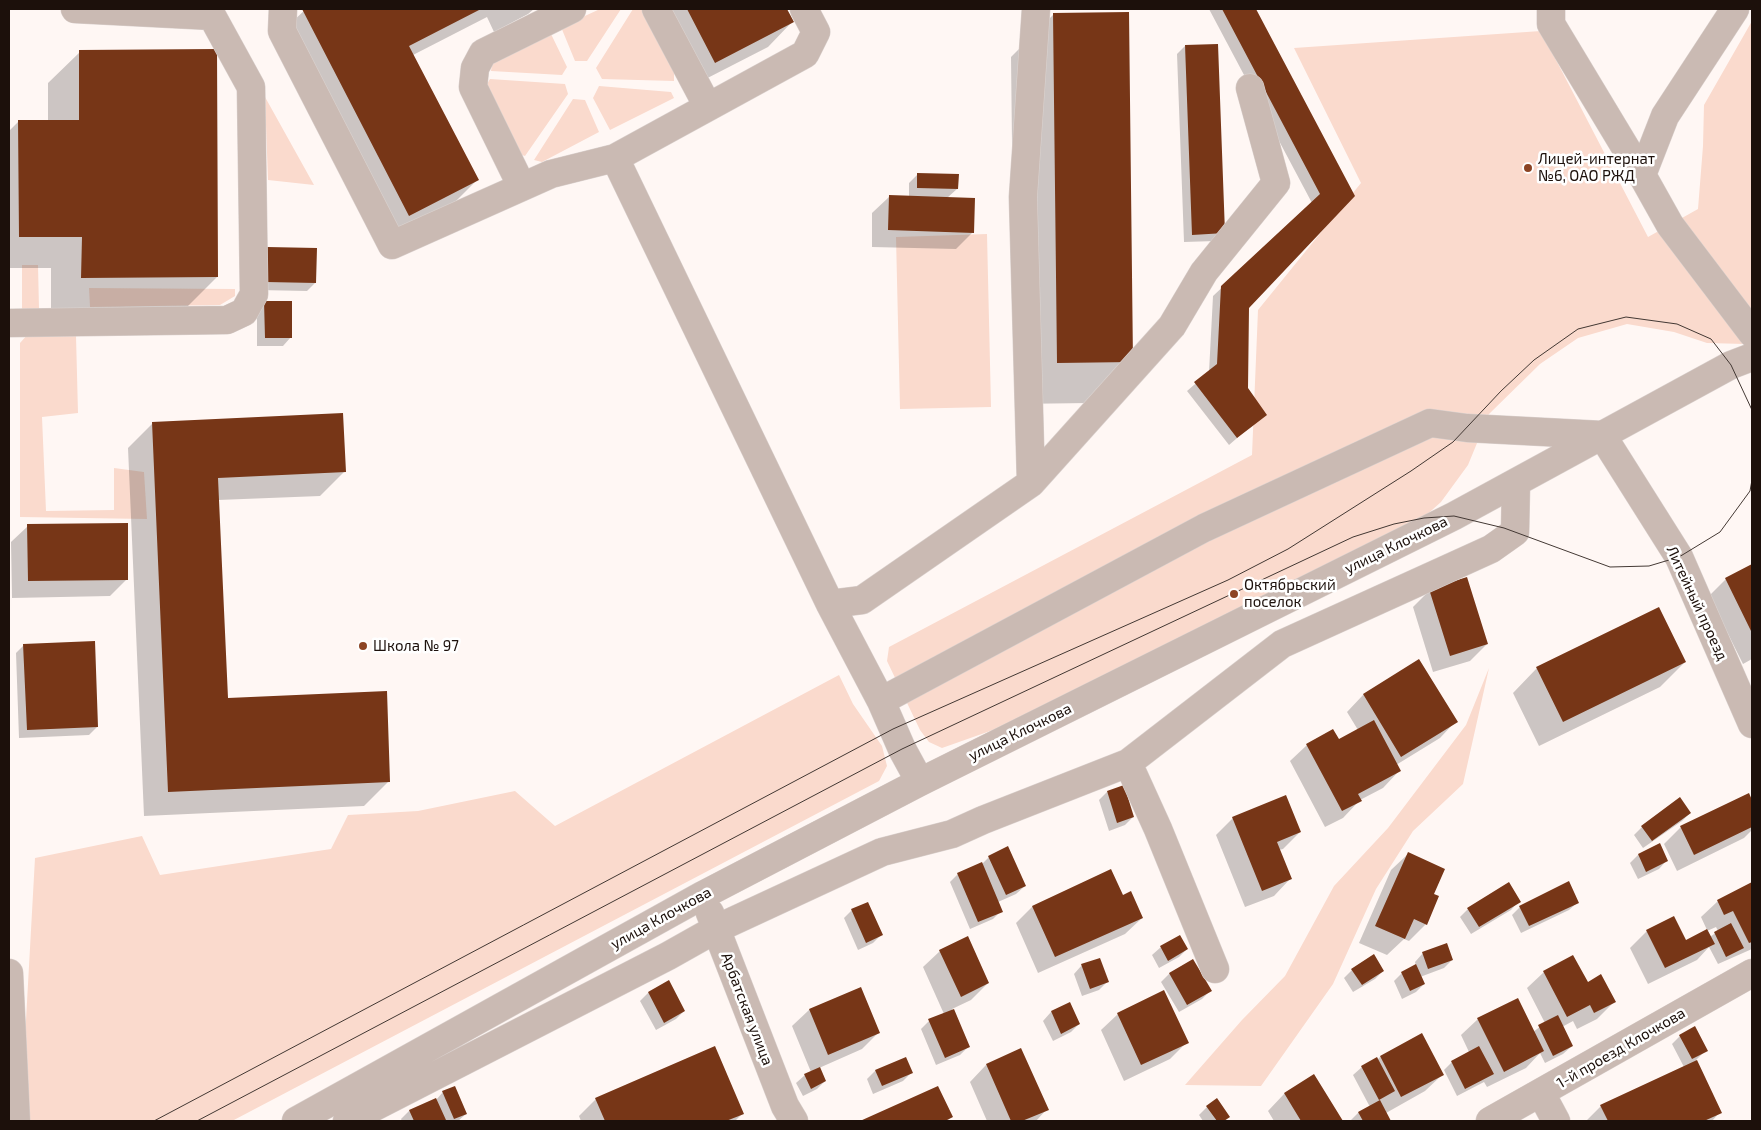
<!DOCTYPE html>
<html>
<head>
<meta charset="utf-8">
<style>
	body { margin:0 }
	#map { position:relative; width:1761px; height:1130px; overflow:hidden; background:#fff7f4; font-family:"Exo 2",sans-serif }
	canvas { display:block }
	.frame { position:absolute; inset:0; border:10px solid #1c100b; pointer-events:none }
</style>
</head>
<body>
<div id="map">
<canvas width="1761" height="1130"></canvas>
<div class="frame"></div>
</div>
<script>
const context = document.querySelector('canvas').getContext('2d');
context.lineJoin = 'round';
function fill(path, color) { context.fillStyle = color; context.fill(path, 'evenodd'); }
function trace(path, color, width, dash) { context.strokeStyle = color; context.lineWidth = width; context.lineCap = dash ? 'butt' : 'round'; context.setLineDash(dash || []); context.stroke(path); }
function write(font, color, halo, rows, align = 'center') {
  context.font = font + ' "Exo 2",sans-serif'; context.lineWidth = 5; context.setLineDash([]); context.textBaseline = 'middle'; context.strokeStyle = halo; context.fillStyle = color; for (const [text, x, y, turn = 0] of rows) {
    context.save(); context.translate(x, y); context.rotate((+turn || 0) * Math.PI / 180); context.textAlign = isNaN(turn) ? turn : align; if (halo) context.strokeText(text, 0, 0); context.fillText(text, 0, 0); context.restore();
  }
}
const green = new Path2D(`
	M600 9H621L587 61H575L561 27Z
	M633 9H642L674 70V81L602 79 596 68Z
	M1752 21V323L1745 344 1707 343 1674 332 1627 324 1578 338 1540 364 1489 414 1468 465 1441 502 1413 527 993 730 942 748 929 742 920 730 887 661 889 647 1252 455 1258 310 1361 183 1294 48 1541 31 1648 237 1698 209 1703 146 1704 105Z
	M551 34 567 67 562 75 491 71 492 64Z
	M490 79 565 84 568 94 525 156 519 154 487 84Z
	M599 86 671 92 674 98 610 130 593 98Z
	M265 97 314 185 268 180Z
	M573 99 585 100 599 132 542 162 534 160Z
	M987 234 991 407 900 409 896 237Z
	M22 265H38L39 309H22Z
	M89 288 235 289V296L220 305 90 307Z
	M28 334 76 336 78 413 42 417 46 511 114 510V468L144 472 147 519 20 517V343Z
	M1489 668 1463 784 1413 831 1376 889 1333 984 1261 1086 1185 1085 1242 1020 1285 976 1334 886 1388 828 1466 725Z
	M839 675 853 704 882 746 887 766 879 781 232 1121H29L22 1092 35 858 142 836 160 875 331 849 348 815 418 811 515 791 555 826Z`);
const shadow = new Path2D(`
	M306 9H534L528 14 494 32 487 17 413 55 477 180 453 204 384 240 278 35Z
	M650 9H785L792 22 768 47 690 87Z
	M1209 9H1255L1353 196 1248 308 1247 388 1265 414 1229 445 1187 391 1209 372 1213 296 1312 203Z
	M1053 15 1132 361 1090 403 1015 404 1011 57Z
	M1185 46 1224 233 1216 241 1184 242 1177 54Z
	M80 52 217 277 186 308 51 309V268H9V131L18 122 48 121V83Z
	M918 174 957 189 947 198 973 232 956 249 872 247V213L889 197H909V183Z
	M259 256 315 283 307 291 258 290Z
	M265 303 291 337 283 346H257V311Z
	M153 423 345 471 320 496 218 500 227 700 389 781 364 806 144 816 128 448Z
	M28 526 127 579 110 596 12 598 11 542Z
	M1752 566V659L1743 664 1709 596 1726 579Z
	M1430 590 1487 644 1470 661 1433 672 1413 607Z
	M24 645 97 727 89 735 19 738 16 653Z
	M1419 661 1456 721 1440 738 1396 765 1399 771 1383 788 1360 800 1343 818 1325 827 1290 761 1307 745 1338 741 1358 730 1347 712 1363 695Z
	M1685 662 1660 687 1539 746 1513 693 1537 668Z
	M1107 792 1133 817 1125 825 1109 831 1099 800Z
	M1748 794 1752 803V830L1744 838 1677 871 1664 844 1681 827Z
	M1690 813 1682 821 1643 848 1634 835 1642 827Z
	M1233 818 1300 832 1283 849 1279 850 1290 879 1274 896 1245 907 1216 835Z
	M1659 844 1667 860 1659 869 1638 879 1630 863 1638 855Z
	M1408 854 1433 895 1426 924 1409 941 1404 939 1387 955 1359 943 1391 870Z
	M989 857 1025 886 1016 894 998 902 1001 911 993 919 970 929 950 882 958 874 982 864Z
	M1752 883V949L1718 964 1709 947 1697 960 1648 984 1630 948 1647 931 1686 941 1707 930 1701 917 1718 901ZM1716 927 1718 931 1710 937 1707 931Z
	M1123 897 1142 918 1125 934 1038 973 1016 923 1032 907Z
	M1519 901 1511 910 1471 934 1460 917 1468 909Z
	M1578 902 1569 910 1521 933 1512 915 1520 907Z
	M852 910 881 935 873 943 858 950 844 918Z
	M1161 947 1187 949 1179 957 1159 968 1152 955Z
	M940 951 988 983 971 1000 952 1009 969 1046 960 1055 936 1065 921 1029 929 1021 944 1014 923 967Z
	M1423 953 1452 960 1444 968 1420 977 1424 984 1416 992 1402 999 1394 981 1402 973 1416 966 1415 962Z
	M1193 960 1210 991 1202 999 1179 1012 1161 982 1169 974Z
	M1082 965 1107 982 1099 990 1082 996 1074 974Z
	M1352 970 1383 971 1375 979 1353 992 1344 978Z
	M1544 972 1587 983 1614 1002 1597 1019 1577 1029 1573 1021 1562 1027 1572 1046 1563 1054 1545 1063 1540 1053 1526 1068 1487 1087 1484 1082 1457 1096 1444 1070 1452 1062 1469 1052 1461 1035 1478 1019 1533 1032 1545 1023 1527 988Z
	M668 982 684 1011 676 1019 656 1030 640 1001 648 993Z
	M860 988 879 1032 862 1049 819 1068 825 1081 817 1089 803 1096 796 1083 805 1075 811 1072 792 1026 809 1010Z
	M1070 1003 1079 1024 1071 1032 1053 1041 1043 1021 1051 1012Z
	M1118 1014 1187 1042 1170 1059 1124 1081 1101 1030Z
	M1680 1036 1706 1050 1696 1060 1720 1112 1712 1121H1586L1601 1106 1684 1067 1672 1044Z
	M1380 1057 1442 1075 1425 1091 1386 1113 1390 1121H1350L1358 1113 1370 1107 1353 1075 1362 1067 1377 1060Z
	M986 1065 1047 1109 1036 1121H987L970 1082Z
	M875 1071 911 1073 903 1081 873 1094 867 1079Z
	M1314 1076 1342 1121H1274L1268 1111 1284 1094Z
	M938 1088 951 1117 947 1121H863Z
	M443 1092 466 1114 458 1121H402L401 1119 409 1111 436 1100Z
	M596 1099 743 1113 735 1121H581L579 1116Z
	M1207 1107 1228 1117 1224 1121H1203L1199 1115Z`);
const building = new Path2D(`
	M302 9H481L409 46 479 180 409 216Z
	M687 9H787L794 22 715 63Z
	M1222 9H1256L1355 196 1249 308 1248 388 1267 415 1237 438 1194 382 1217 364 1221 286 1320 194Z
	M1129 12 1133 362 1057 363 1053 13Z
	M1218 44 1225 233 1192 235 1185 45Z
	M217 49 218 277 81 278 82 237H19L18 120H79V50Z
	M917 173 959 174 958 189 917 188Z
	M889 195 975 198 974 233 888 230Z
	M267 247 317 248 316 283 266 282Z
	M264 301H292V338H265Z
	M343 413 346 472 218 478 228 698 387 691 390 782 168 792 152 422Z
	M128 523V580L28 581 27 524Z
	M1752 564V633L1725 578Z
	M1467 577 1488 644 1450 656 1429 589Z
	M1659 607 1686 662 1563 722 1536 667Z
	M95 641 98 727 27 730 23 644Z
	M1419 659 1458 722 1401 757 1363 694Z
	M1374 720 1401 771 1358 794 1362 801 1342 811 1306 744 1333 729 1339 739Z
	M1124 785 1134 817 1117 823 1107 791Z
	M1749 793 1752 800V827L1694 855 1680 826Z
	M1286 795 1301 832 1277 842 1292 879 1262 891 1232 817Z
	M1680 797 1691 813 1652 841 1641 826Z
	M1660 843 1668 861 1646 872 1638 854Z
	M1008 846 1026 886 1006 895 988 856Z
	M1408 852 1445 869 1434 894 1439 896 1427 925 1414 919 1405 939 1375 926Z
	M982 862 1003 912 978 922 957 873Z
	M1111 869 1123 895 1131 891 1143 918 1055 957 1032 906Z
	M1569 881 1579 903 1529 926 1519 906Z
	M1509 882 1521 902 1479 927 1467 908Z
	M1752 882V942L1749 943 1733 911 1724 915 1717 900Z
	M868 902 883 935 866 943 851 909Z
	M1674 916 1686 940 1707 929 1715 944 1665 968 1646 930Z
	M1731 923 1744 948 1726 957 1714 932Z
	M1180 935 1188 949 1168 961 1160 946Z
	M968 936 989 983 961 997 939 950Z
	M1447 943 1453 960 1428 969 1422 952Z
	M1374 954 1384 971 1362 985 1351 969Z
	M1573 955 1588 982 1601 974 1616 1002 1594 1013 1590 1005 1567 1017 1543 971Z
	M1100 958 1109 982 1090 989 1081 964Z
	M1193 959 1212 991 1187 1005 1169 973Z
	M1416 964 1425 984 1410 991 1401 972Z
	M669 980 685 1011 664 1023 648 992Z
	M861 987 880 1033 828 1055 809 1009Z
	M1164 990 1189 1043 1141 1065 1117 1013Z
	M1518 998 1544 1051 1504 1072 1477 1018Z
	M1070 1002 1080 1024 1061 1034 1051 1011Z
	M954 1009 970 1047 945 1058 928 1019Z
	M1558 1015 1573 1046 1553 1056 1538 1025Z
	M1695 1026 1708 1051 1692 1059 1679 1035Z
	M1422 1033 1444 1075 1401 1097 1380 1056Z
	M715 1046 744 1114 726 1121H605L595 1098Z
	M1479 1046 1494 1074 1465 1089 1451 1061Z
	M1021 1048 1049 1110 1022 1121H1011L986 1064Z
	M906 1057 913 1073 882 1086 875 1070Z
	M1377 1057 1395 1091 1379 1100 1361 1066Z
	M1697 1060 1722 1113 1704 1121H1608L1600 1105Z
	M820 1067 826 1081 811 1089 804 1074Z
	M1314 1074 1343 1121H1301L1284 1093Z
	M455 1086 467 1114 454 1119 442 1091Z
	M938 1086 953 1117 947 1120 948 1121H860Z
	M436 1098 446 1120 442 1121H414L409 1110Z
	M1217 1098 1230 1117 1224 1121H1217L1206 1106Z
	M1380 1100 1391 1121H1363L1358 1112Z`);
const minor = new Path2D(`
	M283 9 282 31 392 245 551 174 615 158
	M656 9 708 107
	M804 9 816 32 805 54 615 158 830 604 881 701 902 749 920 782
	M1551 9V24L1642 175 1670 225 1752 333
	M1642 175 1665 116 1735 9
	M522 187 473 87 475 68 483 53 572 9
	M9 323 227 320 244 312 254 294 251 87 212 16 75 9
	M1602 435 1679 557 1752 724
	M1031 483 1172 326 1204 272 1276 183 1250 88
	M830 604 862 600 1031 483 1023 197 1036 9
	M881 701 1204 528 1430 423 1467 428 1602 435
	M1128 763 1158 829 1215 969
	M710 913 785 1106 794 1121
	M9 973 16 1121
	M1541 1093 1556 1121
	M296 1121 703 895 920 782 1454 516 1731 365 1752 357
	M347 1121 668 956 716 929 882 852 952 834 983 820 1128 763 1282 644 1491 549 1515 532 1516 483
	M1490 1121 1752 973`);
const tram = new Path2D(`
	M154 1121 893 729 1228 580 1288 549 1411 471 1453 442 1501 391 1534 360 1578 329 1626 317 1677 324 1711 339 1731 365 1752 410
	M197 1121 902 749 1353 537 1394 524 1424 518 1454 516 1504 528 1610 567 1649 566 1679 557 1720 532 1750 491 1752 480`);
const markers = [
	[1528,168,5,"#8c4424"],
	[1234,594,5,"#8c4424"],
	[363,646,5,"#8c4424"]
];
const poiNames = [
	["Лицей-интернат",1538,159],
	["№6, ОАО РЖД",1538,176],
	["Октябрьский",1244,585],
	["поселок",1244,602],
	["Школа № 97",373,646]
];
const streetNames = [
	["улица Клочкова",1396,545,-26],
	["Литейный проезд",1697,603,65],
	["улица Клочкова",1020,732,-26],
	["улица Клочкова",661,918,-29],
	["Арбатская улица",747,1009,69],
	["1-й проезд Клочкова",1621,1048,-30]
];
fill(green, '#fadacd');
fill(shadow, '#0003');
fill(building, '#773617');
trace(minor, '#dbd2cf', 29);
trace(minor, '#cabab3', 28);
trace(tram, '#433833', 1);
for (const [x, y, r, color] of markers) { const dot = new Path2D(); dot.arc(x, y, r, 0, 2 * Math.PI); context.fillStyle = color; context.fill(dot); trace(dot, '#fff', 2); }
write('15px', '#1c100b', '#fff', poiNames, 'left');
write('15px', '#1c100b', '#fff', streetNames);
</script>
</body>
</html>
